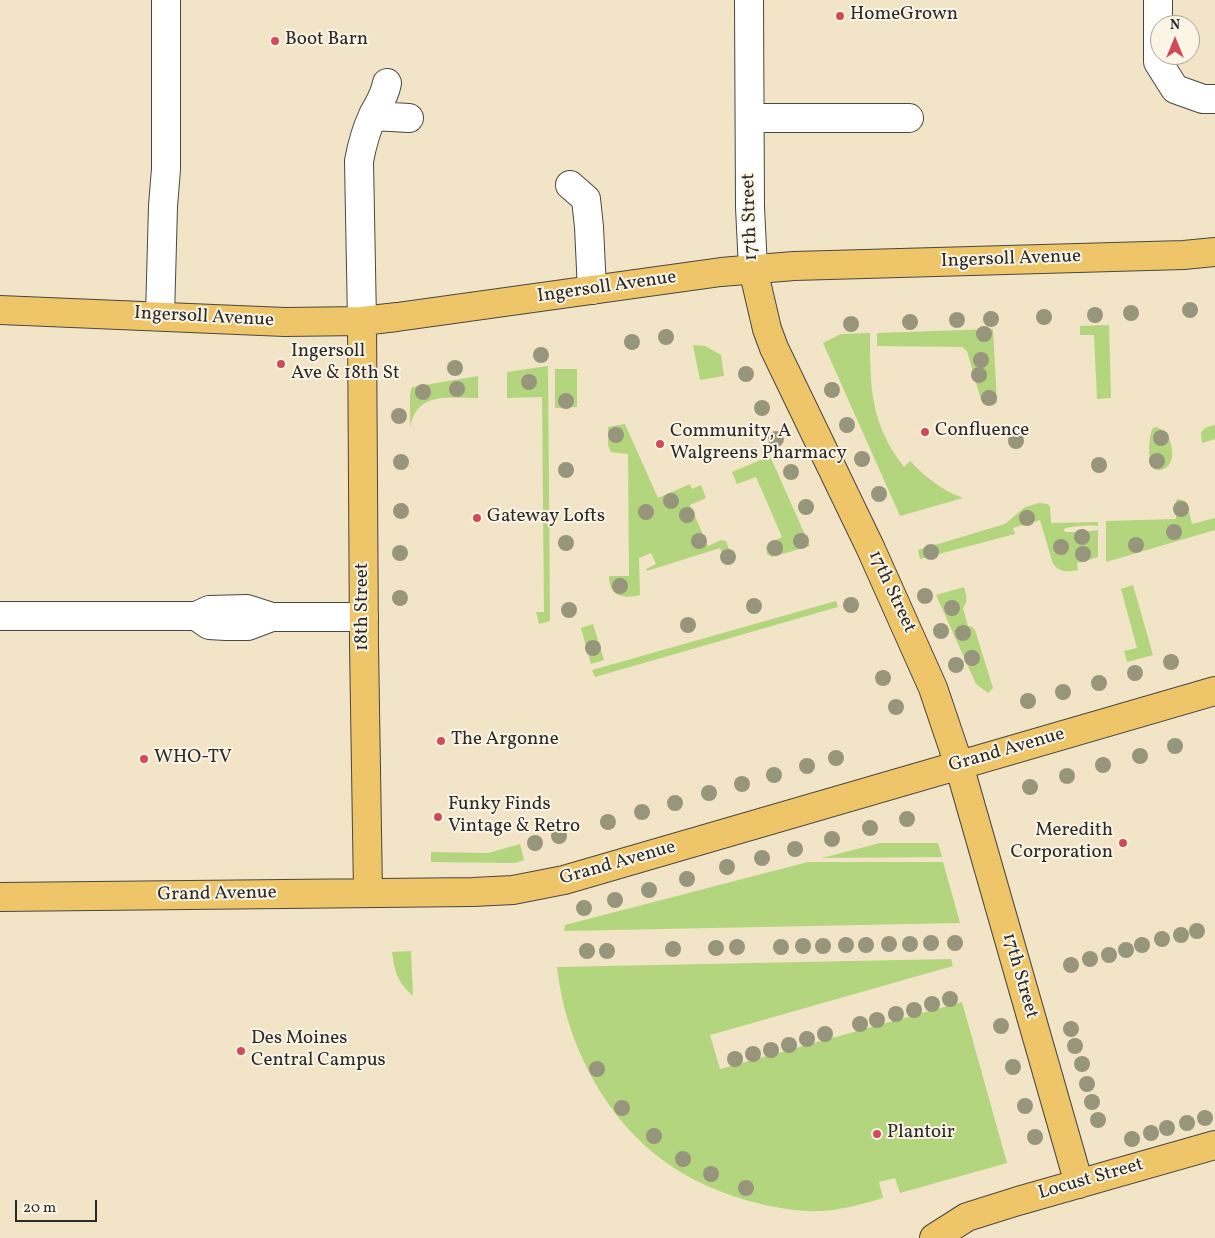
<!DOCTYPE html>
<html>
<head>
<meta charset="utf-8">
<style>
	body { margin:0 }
	#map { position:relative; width:1215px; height:1238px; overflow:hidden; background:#f2e4c7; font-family:Vollkorn,serif }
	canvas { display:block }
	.north { position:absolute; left:1150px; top:15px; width:50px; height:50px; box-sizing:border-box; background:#fcf5e5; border:1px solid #a8a49b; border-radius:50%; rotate:0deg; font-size:14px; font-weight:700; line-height:20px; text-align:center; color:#2b2b2b }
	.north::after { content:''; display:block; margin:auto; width:18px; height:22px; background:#d1495b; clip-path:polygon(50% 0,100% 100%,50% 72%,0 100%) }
	.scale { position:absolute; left:15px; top:1200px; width:82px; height:22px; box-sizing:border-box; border:2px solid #2b2b2b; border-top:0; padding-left:6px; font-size:15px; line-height:18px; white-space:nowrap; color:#2b2b2b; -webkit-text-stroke:4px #fcf5e5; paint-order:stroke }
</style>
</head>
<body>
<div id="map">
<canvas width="1215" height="1238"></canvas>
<div class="north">N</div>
<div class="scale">20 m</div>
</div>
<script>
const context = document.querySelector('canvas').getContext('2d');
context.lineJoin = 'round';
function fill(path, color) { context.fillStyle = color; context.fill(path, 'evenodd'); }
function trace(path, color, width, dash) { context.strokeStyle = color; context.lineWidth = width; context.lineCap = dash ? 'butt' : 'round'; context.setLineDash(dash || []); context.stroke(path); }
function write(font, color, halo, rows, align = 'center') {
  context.font = font + ' Vollkorn,serif'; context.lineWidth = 4; context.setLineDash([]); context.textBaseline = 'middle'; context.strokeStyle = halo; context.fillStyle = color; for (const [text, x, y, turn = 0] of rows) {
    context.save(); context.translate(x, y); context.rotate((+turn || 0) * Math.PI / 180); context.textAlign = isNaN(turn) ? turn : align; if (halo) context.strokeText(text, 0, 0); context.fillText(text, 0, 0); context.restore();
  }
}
const green = new Path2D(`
	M1109 325 1111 398 1097 399 1094 335H1080V326Z
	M993 329 997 403C990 406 987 406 981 400L967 351 962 347 877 346V333Z
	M870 333C870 387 870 423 904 467L910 461C924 476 943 491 963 498L900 516 823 343 841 334Z
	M693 345 705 346 721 355 724 376 700 380Z
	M548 366 550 621 539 624 536 612H544L542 397 507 398V372Z
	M555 369H577V407L555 408Z
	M478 376V398C449 398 416 391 410 428V395L411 389 413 387Z
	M625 424 658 498 690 484 692 489 701 485 706 498 690 505 708 546 721 540 726 541 733 560 732 564 726 563 720 548 647 571 646 569 656 564 651 553 639 558 640 595C623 599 609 597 609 576H629L628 454 611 452 608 445V427Z
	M1215 425V439L1202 443 1201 433C1204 428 1208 426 1215 425Z
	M1155 427C1174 429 1180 470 1159 470 1156 470 1153 469 1152 467 1148 463 1149 439 1151 433 1152 429 1152 429 1155 427Z
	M770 456 810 546 772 557 767 554 766 547 768 544 782 537 756 477 737 484 732 472Z
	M1178 499 1185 501 1187 503 1192 524 1215 518V530L1106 562V521L1176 519V501Z
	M1039 503 1048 504 1050 507 1051 523 1098 522V526C1087 525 1076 526 1065 528L1064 530 1065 532H1081L1098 530V557L1077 563 1078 570C1069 572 1060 573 1053 564L1040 520 1013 528 1015 534 920 559 918 550 1005 524 1025 507Z
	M1133 585 1153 655 1127 662 1124 651 1137 648 1121 589Z
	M964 587C966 595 969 601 963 608L968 626 972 627 975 630 993 688 988 693 976 684 936 595Z
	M836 601 838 607 595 677 592 670Z
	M593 624 604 660 591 664 581 628Z
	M880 843H938L942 857 822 858Z
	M520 844 524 860 515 863 431 862V852L488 853Z
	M808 862H943L960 923 564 931 565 925Z
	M411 951 413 996C397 981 395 973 392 952Z
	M951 959 953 966 710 1035 720 1069 962 1002 1007 1163 900 1193 895 1178 879 1182 883 1198C862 1204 842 1210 820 1211 797 1212 771 1207 749 1201 674 1180 622 1137 587 1068 571 1036 561 1003 557 967Z`);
const minor = new Path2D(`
	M749 0 750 207 753 269
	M1158 0V62L1175 89 1203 99H1215
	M373 116 409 118
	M750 118H909
	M570 185 586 199 589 227 592 290
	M160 316 163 206 166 169V0
	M362 321 359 161C362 145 366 130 373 115 379 103 384 98 387 83
	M0 616H196L209 610 247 609 272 617 248 626H226L209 625 196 616
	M272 617H364`);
const major = new Path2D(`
	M753 269 767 329 774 348 870 547 933 688 959 765 1079 1184
	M0 310 285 322 362 321 397 317 721 272 794 266 1184 255 1215 252
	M362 321 364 645 368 893
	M0 897 473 892 513 890 564 880 1215 691
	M934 1238 967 1217 1018 1201 1215 1145`);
const trees = [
	[1190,310],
	[1131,313],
	[1095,315],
	[1044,317],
	[991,319],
	[957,320],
	[910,322],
	[851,324],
	[984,334],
	[666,337],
	[632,342],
	[541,355],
	[981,360],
	[455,368],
	[746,374],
	[979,375],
	[529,382],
	[457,389],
	[832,390],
	[423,392],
	[989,398],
	[566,401],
	[762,408],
	[399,416],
	[847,425],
	[616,435],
	[1161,438],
	[776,439],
	[1016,441],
	[862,459],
	[1157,461],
	[401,462],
	[1099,465],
	[566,470],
	[791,472],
	[879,494],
	[671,501],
	[806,507],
	[1181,509],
	[401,511],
	[646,512],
	[687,515],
	[1027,518],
	[1174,532],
	[1082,537],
	[699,541],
	[801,541],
	[566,543],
	[1136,545],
	[1061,547],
	[775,548],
	[931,552],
	[400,553],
	[1083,554],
	[728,557],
	[620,586],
	[925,596],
	[400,598],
	[851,605],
	[754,606],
	[952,608],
	[569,610],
	[688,625],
	[941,631],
	[963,633],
	[593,648],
	[972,658],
	[1171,662],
	[956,665],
	[1135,673],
	[883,678],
	[1099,683],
	[1063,692],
	[1028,701],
	[896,707],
	[1175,746],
	[1140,756],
	[836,758],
	[1103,765],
	[807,766],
	[774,775],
	[1067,776],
	[742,784],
	[1030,787],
	[709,793],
	[675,803],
	[642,812],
	[907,819],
	[608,822],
	[870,828],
	[559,836],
	[832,839],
	[535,843],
	[795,849],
	[762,858],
	[727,867],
	[687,879],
	[649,890],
	[615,900],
	[584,908],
	[1197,931],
	[1181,935],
	[1162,939],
	[931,943],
	[955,943],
	[889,944],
	[910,944],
	[846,945],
	[866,945],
	[1142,945],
	[803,946],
	[823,946],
	[737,947],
	[781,947],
	[716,948],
	[673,949],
	[1126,950],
	[587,951],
	[607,951],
	[1109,955],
	[1090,959],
	[1071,965],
	[950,999],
	[932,1004],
	[914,1010],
	[896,1014],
	[877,1020],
	[860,1024],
	[1001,1026],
	[1071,1029],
	[825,1034],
	[807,1039],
	[789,1045],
	[1075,1046],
	[771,1050],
	[753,1054],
	[735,1059],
	[1082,1064],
	[1013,1067],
	[597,1069],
	[1087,1084],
	[1092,1102],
	[1025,1106],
	[622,1108],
	[1205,1118],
	[1098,1120],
	[1187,1123],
	[1167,1128],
	[1151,1133],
	[654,1136],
	[1035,1137],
	[1132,1139],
	[683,1159],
	[711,1174],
	[746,1188]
];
const markers = [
	[840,16,5,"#d1495b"],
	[275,41,5,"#d1495b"],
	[281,364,5,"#d1495b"],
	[925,432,5,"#d1495b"],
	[660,444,5,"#d1495b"],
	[477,518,5,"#d1495b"],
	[441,741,5,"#d1495b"],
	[144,759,5,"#d1495b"],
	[438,817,5,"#d1495b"],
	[1123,843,5,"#d1495b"],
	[241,1051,5,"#d1495b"],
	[877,1134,5,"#d1495b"]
];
const poiNames = [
	["HomeGrown",850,16],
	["Boot Barn",285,41],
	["Ingersoll",291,353],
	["Ave & 18th St",291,375],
	["Confluence",935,432],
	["Community, A",670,433],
	["Walgreens Pharmacy",670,455],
	["Gateway Lofts",487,518],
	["The Argonne",451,741],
	["WHO-TV",154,759],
	["Funky Finds",448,806],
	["Vintage & Retro",448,828],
	["Meredith",1113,832,"right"],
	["Corporation",1113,854,"right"],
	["Des Moines",251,1040],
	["Central Campus",251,1062],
	["Plantoir",887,1134]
];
const streetNames = [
	["17th Street",751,217,-92],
	["Ingersoll Avenue",1011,260,-2],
	["Ingersoll Avenue",607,288,-8],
	["Ingersoll Avenue",204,318,3],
	["17th Street",891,592,65],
	["18th Street",364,607,-90],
	["Grand Avenue",1007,751,-16],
	["Grand Avenue",618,864,-16],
	["Grand Avenue",217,895,-1],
	["17th Street",1019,976,74],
	["Locust Street",1091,1180,-16]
];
fill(green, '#b3d57d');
trace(minor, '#494742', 30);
trace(major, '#494742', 30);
trace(minor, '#fff', 28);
trace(major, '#eec569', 28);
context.fillStyle = '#97967d';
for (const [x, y] of trees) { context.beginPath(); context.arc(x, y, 8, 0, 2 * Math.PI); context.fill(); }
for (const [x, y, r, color] of markers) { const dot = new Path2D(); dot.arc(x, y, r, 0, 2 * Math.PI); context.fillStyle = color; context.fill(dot); trace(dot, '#fcf5e5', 2); }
write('19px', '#2b2b2b', '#fcf5e5', poiNames, 'left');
write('19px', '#2b2b2b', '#fcf5e5', streetNames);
</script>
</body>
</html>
